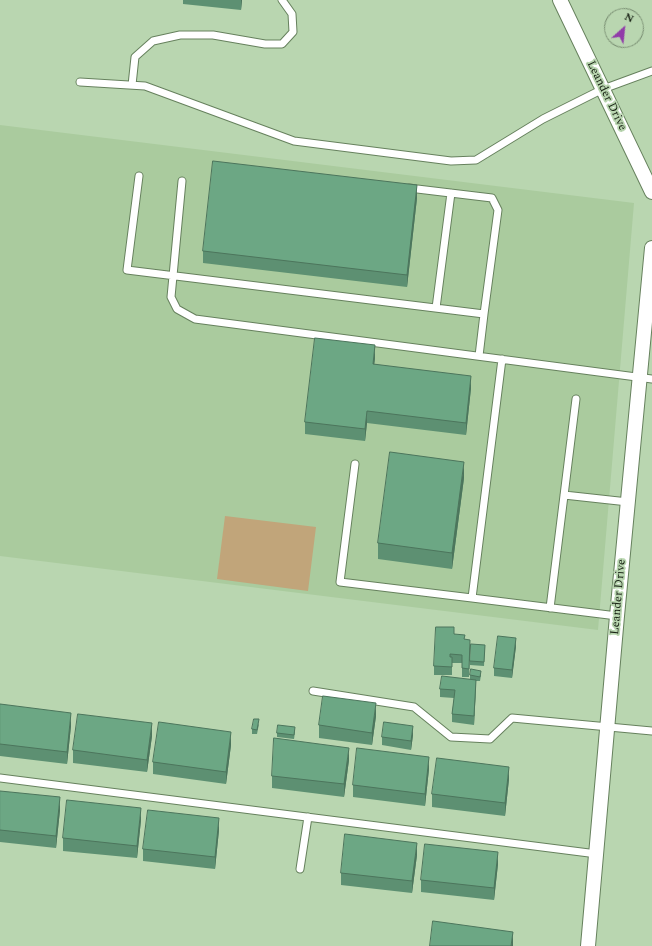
<!DOCTYPE html>
<html>
<head>
<meta charset="utf-8">
<style>
	body { margin:0 }
	#map { position:relative; width:652px; height:946px; overflow:hidden; background:#b9d6b0; font-family:Spectral,serif }
	canvas { display:block }
	.north { position:absolute; left:604px; top:8px; width:40px; height:40px; box-sizing:border-box; background:#b9d6b0; border:1px solid #798e72; border-radius:50%; rotate:27deg; font-size:11px; font-weight:700; line-height:16px; text-align:center; color:#192315 }
	.north::after { content:''; display:block; margin:auto; width:14px; height:18px; background:#913ca9; clip-path:polygon(50% 0,100% 100%,50% 72%,0 100%) }
</style>
</head>
<body>
<div id="map">
<canvas width="652" height="946"></canvas>
<div class="north">N</div>
</div>
<script>
const context = document.querySelector('canvas').getContext('2d');
context.lineJoin = 'round';
function fill(path, color) { context.fillStyle = color; context.fill(path, 'evenodd'); }
function trace(path, color, width, dash) { context.strokeStyle = color; context.lineWidth = width; context.lineCap = dash ? 'butt' : 'round'; context.setLineDash(dash || []); context.stroke(path); }
function write(font, color, halo, rows, align = 'center') {
  context.font = font + ' Spectral,serif'; context.lineWidth = 3.5; context.setLineDash([]); context.textBaseline = 'middle'; context.strokeStyle = halo; context.fillStyle = color; for (const [text, x, y, turn = 0] of rows) {
    context.save(); context.translate(x, y); context.rotate((+turn || 0) * Math.PI / 180); context.textAlign = isNaN(turn) ? turn : align; if (halo) context.strokeText(text, 0, 0); context.fillText(text, 0, 0); context.restore();
  }
}
const built = new Path2D(`
	M0 125 634 203 598 630 0 556Z`);
const green = new Path2D(`
	M225 516 316 527 308 591 217 579Z`);
const service = new Path2D(`
	M80 82 145 86 294 141 451 161 476 160 543 119 603 89 652 71
	M132 85 135 57 153 41 180 35H213L265 44H282L293 32 292 14 282 0
	M139 176 127 270 484 314 498 210 492 198 409 188
	M182 181 171 297 177 309 195 319 652 379
	M436 308 451 193
	M479 356 484 314
	M355 464 340 582 472 598 502 359
	M564 495 628 502
	M472 598 617 616
	M550 608 576 399
	M313 691 414 707 451 737 490 739 512 718 652 731
	M0 778 597 854
	M300 869 308 817`);
const minor = new Path2D(`
	M560 0 652 192
	M588 946 617 616 652 248`);
const wall = new Path2D(`
	M183 0H242L241 10 183 4Z
	M417 198 407 287 203 263V251Z
	M375 358 374 364 471 388 466 435 367 423 365 441 305 434V422Z
	M464 478 452 569 378 559V543Z
	M454 634 465 639 470 648 469 677H462V663H452V675H434V666Z
	M485 645 484 666 470 665V661Z
	M516 646 512 678 494 676V668Z
	M470 675H481L480 681H476L474 725 452 722V714L454 698 440 697V689L470 679Z
	M0 704 71 726 67 764 0 756Z
	M376 716 372 745 319 738V725Z
	M259 724 257 734H252V729Z
	M295 732 294 739 277 737V733Z
	M413 735 411 750 382 745V737Z
	M152 736 147 772 73 763V750Z
	M231 745 226 784 153 774V762Z
	M349 760 344 797 272 788V776Z
	M429 769 425 806 353 797V785Z
	M509 779 505 816 432 807V794Z
	M0 791 60 810 56 848 0 842Z
	M141 820 137 858 63 851V838Z
	M219 830 215 869 143 861V849Z
	M417 855 412 893 341 885V873Z
	M498 864 494 900 421 892V880Z`);
const shadedWall = new Path2D(`
	M241 0H242L241 10Z
	M417 185V198L407 287V275Z
	M375 345V358L373 376V364Z
	M471 376V388L466 435V423Z
	M367 411V423L365 441V429Z
	M464 462V478L452 569V553Z
	M516 638V646L512 678V670Z
	M476 680V688L474 725V716Z
	M376 703V716L372 745V733Z
	M71 713V726L67 764V752Z
	M152 723V736L147 772V760Z
	M413 726V735L411 750V741Z
	M231 732V745L226 784V772Z
	M349 748V760L344 797V784Z
	M429 757V769L425 806V794Z
	M509 767V779L505 816V803Z
	M60 797V810L56 848V836Z
	M141 808V820L137 858V846Z
	M219 818V830L215 869V857Z
	M417 843V855L412 893V881Z
	M498 852V864L494 900V888Z
	M513 932V946H511Z`);
const building = new Path2D(`
	M213 161 417 185 407 275 203 251Z
	M315 338 375 345 373 364 471 376 466 423 367 411 365 429 305 422Z
	M390 452 464 462 452 553 378 543Z
	M436 627H454V634L465 635 464 639 470 640 469 669 462 668V655L450 654V657H452V667L434 666Z
	M498 636 516 638 512 670 494 668Z
	M471 644 485 645 484 662 470 661Z
	M471 669 481 671 480 677 470 675Z
	M442 676 476 680 474 716 452 714 455 690 440 689Z
	M323 696 376 703 372 733 319 725Z
	M0 704 71 713 67 752 0 744Z
	M78 714 152 723 147 760 73 750Z
	M254 719H259L257 730 252 729Z
	M159 722 231 732 226 772 153 762Z
	M384 722 413 726 411 741 382 737Z
	M278 725 295 727 294 735 277 733Z
	M274 738 349 748 344 784 272 776Z
	M357 748 429 757 425 794 353 785Z
	M437 758 509 767 505 803 432 794Z
	M0 791 60 797 56 836 0 830Z
	M67 800 141 808 137 846 63 838Z
	M148 810 219 818 215 857 143 849Z
	M345 834 417 843 412 881 341 873Z
	M425 844 498 852 494 888 421 880Z
	M433 921 513 932 511 946H430Z`);
const streetNames = [
	["Leander Drive",606,96,64],
	["Leander Drive",619,597,-85]
];
fill(built, '#aacb9e');
fill(green, '#c1a57a');
trace(service, '#66815d', 9);
trace(minor, '#66815d', 16);
trace(service, '#fff', 7);
trace(minor, '#fff', 14);
fill(wall, '#5d9072');
fill(shadedWall, '#4c755c');
fill(building, '#6ca784');
trace(building, '#4c755c', 1);
write('12px', '#192315', '#b9d6b0', streetNames);
</script>
</body>
</html>
